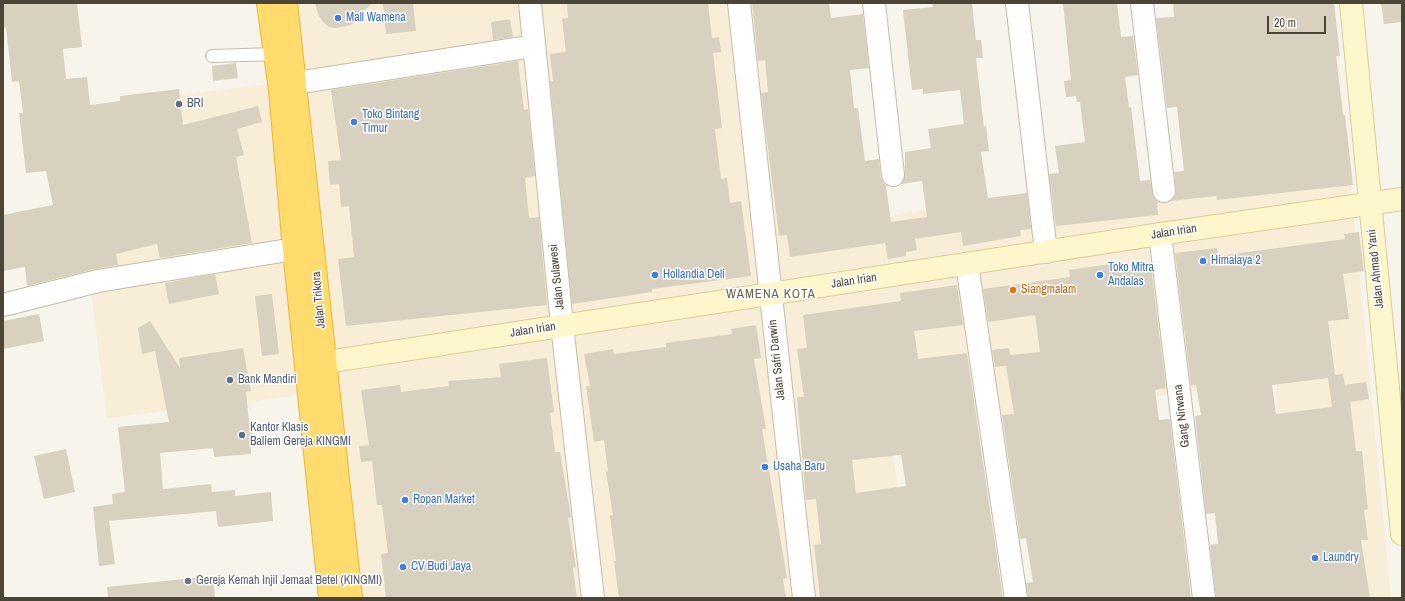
<!DOCTYPE html>
<html>
<head>
<meta charset="utf-8">
<style>
	body { margin:0 }
	#map { position:relative; width:1405px; height:601px; overflow:hidden; background:#f6f4eb; font-family:"Archivo Narrow",sans-serif }
	canvas { display:block }
	.frame { position:absolute; inset:0; border:4px solid #4b4538; pointer-events:none }
	.scale { position:absolute; left:1267px; top:16px; width:59px; height:18px; box-sizing:border-box; border:2px solid #4b4538; border-top:0; padding-left:5px; font-size:12px; line-height:14px; white-space:nowrap; color:#4b4538; -webkit-text-stroke:3px #fff; paint-order:stroke }
</style>
</head>
<body>
<div id="map">
<canvas width="1405" height="601"></canvas>
<div class="frame"></div>
<div class="scale">20 m</div>
</div>
<script>
const context = document.querySelector('canvas').getContext('2d');
context.lineJoin = 'round';
function fill(path, color) { context.fillStyle = color; context.fill(path, 'evenodd'); }
function trace(path, color, width, dash) { context.strokeStyle = color; context.lineWidth = width; context.lineCap = dash ? 'butt' : 'round'; context.setLineDash(dash || []); context.stroke(path); }
function write(font, color, halo, rows, align = 'center') {
  context.font = font + ' "Archivo Narrow",sans-serif'; context.lineWidth = 3; context.setLineDash([]); context.textBaseline = 'middle'; context.strokeStyle = halo; context.fillStyle = color; for (const [text, x, y, turn = 0] of rows) {
    context.save(); context.translate(x, y); context.rotate((+turn || 0) * Math.PI / 180); context.textAlign = isNaN(turn) ? turn : align; if (halo) context.strokeText(text, 0, 0); context.fillText(text, 0, 0); context.restore();
  }
}
const commercial = new Path2D(`
	M271 3H798L863 219 1031 195 1290 167 1333 3 1391 598H1288L1276 381 890 431 913 598H357L331 392 107 418 68 108 279 83Z`);
const building = new Path2D(`
	M3 3H77L82 47 63 49 66 79 87 77 90 105 120 101V96L179 89 183 125 258 106 262 122 237 129 244 155 236 157 252 243 160 258 157 244 116 254 118 265 95 269 27 286 25 267 3 271V215L53 205 46 171 26 173 19 113H23L19 81 12 82 6 27H3Z
	M315 3H372L351 25 336 28 329 27 323 22 319 16Z
	M383 3H413L416 31 386 34Z
	M567 3H708L712 38 719 37 721 52 713 53 722 128 715 129 721 179 727 178 730 203 741 201 751 276 652 289V292L572 304 550 81H553L550 54 566 52 562 19 568 18Z
	M752 3H829L831 18 863 14 869 68 850 70 854 108H858L865 161 879 159 881 177 883 183 888 186 886 187 891 222 927 217 922 181 901 184 905 174V152L931 148 928 129 964 124 960 90 923 94V89L912 90 903 10 933 7 932 3H972L976 40H981L983 58H976L984 127 986 126 989 151 981 152 988 198 1027 193 1031 229 1020 230 1021 236 963 246 961 232 915 239 917 250 906 252V256L888 259 885 243 790 257 787 235 779 236 761 93 768 92 765 60 758 61Z
	M1063 3H1117L1121 37 1133 36 1138 75 1125 77 1129 107H1131L1140 181 1150 180 1154 198 1159 202 1157 203 1158 215 1056 226 1049 174 1059 173 1055 146 1085 142 1080 102H1077L1076 96 1066 97 1064 81 1071 80Z
	M1173 3H1334L1340 56H1336L1343 115H1345L1353 185 1217 200 1216 196 1171 201 1175 196 1176 190 1174 172 1184 171 1177 107 1167 108 1156 18 1174 17Z
	M1381 3H1402V22L1384 24Z
	M510 19 513 37 493 40 491 22Z
	M518 61 524 110 528 109 535 176 525 178 529 218 539 217 547 305 346 326 338 259 354 257 349 206 341 207 339 184 330 185 328 161 341 160 331 90Z
	M236 63 238 78 213 81 212 66Z
	M1359 232 1364 271 1343 274 1349 319 1328 321 1335 375 1343 374 1345 385 1366 382 1369 399 1350 402 1356 451H1362L1366 492 1368 509 1364 510 1368 540H1361L1370 598H1216L1210 545 1218 544 1215 513 1206 514 1195 416 1201 415 1196 385H1191L1175 253 1217 248 1218 256 1345 239 1344 234ZM1328 378 1332 407 1276 414 1272 385Z
	M1111 264 1113 272 1151 267 1166 388 1155 390 1159 420 1170 419 1191 598H1028L1026 583 1033 582 1026 538 1020 539 1002 415 1014 414 1006 366 995 367 992 350 1009 348 1010 355 1040 352 1035 315 988 322 983 289 1070 277 1069 270Z
	M215 274 219 294 169 304 165 283Z
	M957 285 963 325 914 331 918 359 967 353 1003 598H820L814 545 821 544 816 499 806 500 797 397H804L797 349 807 348 803 315 901 301 900 293ZM901 455 906 486 856 493 852 460Z
	M272 294 279 354 262 356 255 296Z
	M39 314 44 341 3 349V321Z
	M150 321 180 368 179 358 243 348 251 391 246 392 249 422H252L253 437H250L251 454 214 457 213 448 160 453 163 489 211 484 212 492 235 490V496L271 492 273 521 218 527 216 511 109 521 115 564 99 566 93 507 113 504 112 494 125 492 118 427 169 422 155 351 142 354 138 328Z
	M756 325 761 358 754 359 766 429H762L787 578 783 579 786 598H619L614 561H616L610 516 613 515 606 472 608 471 604 440 594 442 586 386H590L584 354 613 349 614 354 666 347V343L732 334 731 329Z
	M547 358 554 412 550 413 555 452H560L571 517 568 518 576 567 573 568 577 598H386L381 554 388 553 382 505H377L372 461 361 462 359 446 369 445 361 390 400 385 401 392 449 386 448 381 501 377 499 364Z
	M66 449 75 492 44 499 34 456Z
	M213 576 215 598H108L107 587Z`);
const lane = new Path2D(`
	M212 56 275 54`);
const street = new Path2D(`
	M530 3 562 325 593 598
	M739 3 804 598
	M874 3 893 175
	M1017 3 1046 252
	M1142 3 1164 191
	M296 83 534 46
	M1160 234 1204 598
	M967 264 1016 598
	M3 305 98 281 294 249`);
const secondary = new Path2D(`
	M1351 3 1402 534
	M307 365 1160 234 1402 199`);
const highway = new Path2D(`
	M268 3 280 90 294 249 330 598
	M286 3 351 598`);
const markers = [
	[338,18,4,"#3f7fe0"],
	[179,104,4,"#5c6f8a"],
	[354,122,4,"#3f7fe0"],
	[1203,261,4,"#3f7fe0"],
	[655,275,4,"#3f7fe0"],
	[1100,275,4,"#3f7fe0"],
	[1013,290,4,"#e8710a"],
	[230,380,4,"#5c6f8a"],
	[242,435,4,"#5c6f8a"],
	[765,467,4,"#3f7fe0"],
	[405,500,4,"#3f7fe0"],
	[1315,558,4,"#3f7fe0"],
	[403,567,4,"#3f7fe0"],
	[188,581,4,"#6b7280"]
];
const shopNames = [
	["Mall Wamena",346,18],
	["Toko Bintang",362,115],
	["Timur",362,129],
	["Himalaya 2",1211,261],
	["Toko Mitra",1108,268],
	["Andalas",1108,282],
	["Hollandia Deli",663,275],
	["Usaha Baru",773,467],
	["Ropan Market",413,500],
	["Laundry",1323,558],
	["CV Budi Jaya",411,567]
];
const serviceNames = [
	["BRI",187,104],
	["Bank Mandiri",238,380],
	["Kantor Klasis",250,428],
	["Baliem Gereja KINGMI",250,442]
];
const streetNames = [
	["Jalan Irian",1174,232,-9],
	["Jalan Ahmad Yani",1376,269,-96],
	["Jalan Sulawesi",557,277,-96],
	["Jalan Irian",854,281,-9],
	["Jalan Trikora",319,300,-95],
	["Jalan Irian",533,330,-9],
	["Jalan Safri Darwin",777,360,-96],
	["Gang Nirwana",1182,416,-97]
];
const foodNames = [
	["Siangmalam",1021,290]
];
const worshipNames = [
	["Gereja Kemah Injil Jemaat Betel (KINGMI)",196,581]
];
const neighbourhoodNames = [
	["WAMENA KOTA",771,295]
];
fill(commercial, '#f8edd6');
fill(building, '#d9d1bf');
trace(lane, '#c2bdac', 14);
trace(street, '#c2bdac', 24);
trace(secondary, '#d8cd98', 24);
trace(highway, '#e7b634', 24);
trace(lane, '#fff', 12);
trace(street, '#fff', 22);
trace(secondary, '#fff7cc', 22);
trace(highway, '#ffdc6d', 22);
for (const [x, y, r, color] of markers) { const dot = new Path2D(); dot.arc(x, y, r, 0, 2 * Math.PI); context.fillStyle = color; context.fill(dot); trace(dot, '#fff', 1.5); }
write('12px', '#366cbe', '#fff', shopNames, 'left');
write('12px', '#4e5e75', '#fff', serviceNames, 'left');
write('12px', '#4b4538', '#fff', streetNames);
write('12px', '#c56008', '#fff', foodNames, 'left');
write('12px', '#5b616d', '#fff', worshipNames, 'left');
context.letterSpacing = '1px';
write('13px', '#6e654e', '#fff', neighbourhoodNames);
context.letterSpacing = '0px';
</script>
</body>
</html>
